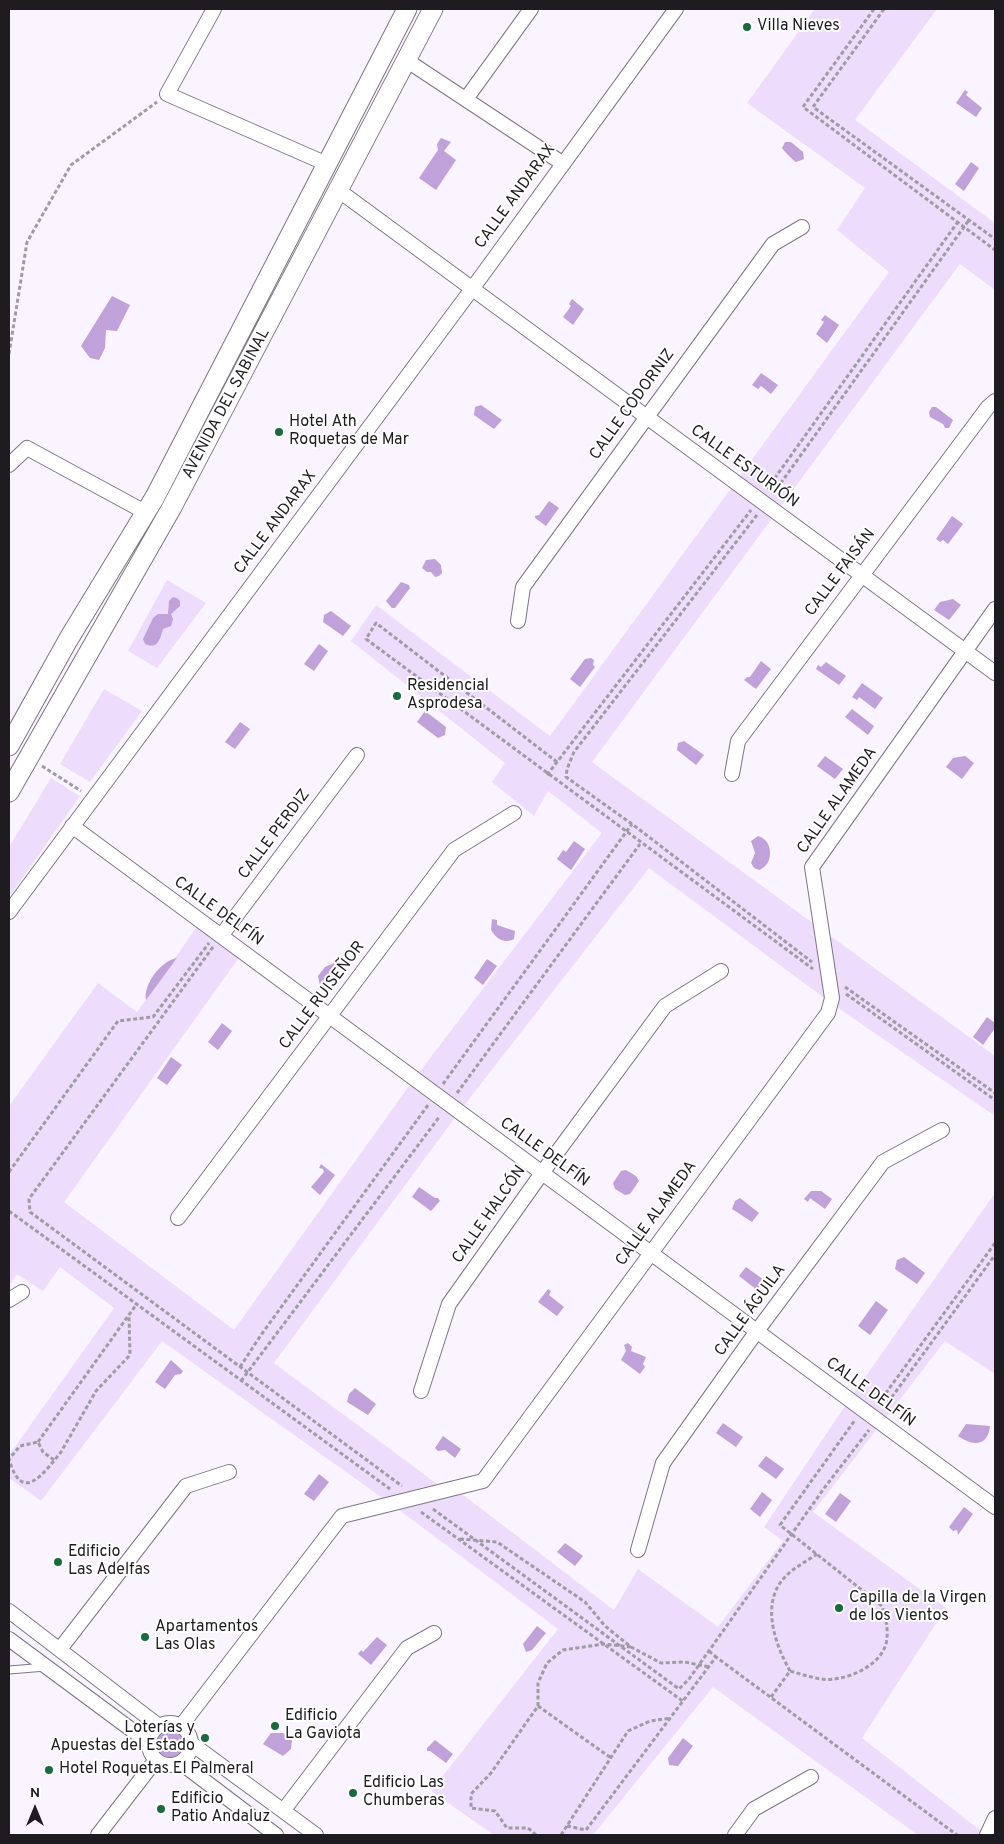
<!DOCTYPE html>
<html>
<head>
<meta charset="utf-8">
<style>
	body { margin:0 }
	#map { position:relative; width:1004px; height:1844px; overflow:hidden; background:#f9f4ff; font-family:Overpass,sans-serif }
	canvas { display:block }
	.frame { position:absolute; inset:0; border:10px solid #1f1c21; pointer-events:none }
	.north { position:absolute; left:10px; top:1784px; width:50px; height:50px; -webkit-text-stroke:4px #fff; paint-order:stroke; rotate:0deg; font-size:14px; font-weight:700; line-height:20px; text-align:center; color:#1f1c21 }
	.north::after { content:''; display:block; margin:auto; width:18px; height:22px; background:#1f1c21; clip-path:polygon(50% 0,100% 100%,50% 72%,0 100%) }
</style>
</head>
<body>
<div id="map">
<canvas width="1004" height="1844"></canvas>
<div class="frame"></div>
<div class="north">N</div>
</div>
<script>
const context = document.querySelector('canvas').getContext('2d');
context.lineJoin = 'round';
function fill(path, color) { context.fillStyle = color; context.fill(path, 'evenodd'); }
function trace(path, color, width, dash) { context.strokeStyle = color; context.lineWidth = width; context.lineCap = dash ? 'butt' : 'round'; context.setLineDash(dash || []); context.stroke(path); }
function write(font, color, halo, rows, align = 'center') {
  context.font = font + ' Overpass,sans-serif'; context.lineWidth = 4; context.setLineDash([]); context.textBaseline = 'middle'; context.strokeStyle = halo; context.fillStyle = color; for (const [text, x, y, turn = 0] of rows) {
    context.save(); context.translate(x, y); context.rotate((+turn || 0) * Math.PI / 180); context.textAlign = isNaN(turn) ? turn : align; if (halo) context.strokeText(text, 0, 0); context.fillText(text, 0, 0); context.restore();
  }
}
const green = new Path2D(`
	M815 9H937L855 120 995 223V290L960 264 592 762 995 1056V1116L831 1003 649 868 459 1112 274 1363 445 1490 454 1488 614 1610 638 1569 718 1627 783 1541 764 1527 849 1400 995 1193V1374L945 1341 813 1512 946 1608 862 1738 986 1835H918L713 1687 593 1835H494L431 1791 558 1629 391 1504 162 1341 41 1501 9 1478V1455L114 1308 60 1267 43 1291 17 1274 9 1286V1106L98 983 137 1012 201 921 243 952 64 1202 234 1330 414 1079 602 833 548 791 534 816 492 782 505 763 351 641 376 605 550 736 889 272 837 230 865 188 747 103Z
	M167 580 206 603 157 668 128 651Z
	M104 689 142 711 90 782 60 764Z
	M51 778 80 796 9 897V847Z
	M152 1744a18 18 0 1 1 36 0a18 18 0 1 1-36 0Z`);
const water = new Path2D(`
	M965 90 968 92 966 95 982 108 976 117 956 103Z
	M441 138 451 142 444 151 456 160 436 190 419 178 438 150 437 144Z
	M785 142H791L803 152 804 159 796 162C793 160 784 151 782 148Z
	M971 162 979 168 964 191 955 184Z
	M112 296 130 305 117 331 106 330 105 348 99 360 90 358 81 346Z
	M572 299 584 309 573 325 563 317 571 306 569 304Z
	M825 315 839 325 827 343 816 334 824 322 821 320Z
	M761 373 778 385 771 394 761 386 758 389 752 385Z
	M481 405 502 420 494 429 474 415 475 407Z
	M932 407H936L953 420 949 428H945L943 424 930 417 929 412Z
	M549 501 559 508 546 526 535 518V516L539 515Z
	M952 516 963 524 948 544 943 540 940 542 936 539Z
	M435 559 441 565 442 573 439 576 435 577 431 572H427L422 568 426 560Z
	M401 582 409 585 410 588 395 608H392L386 601Z
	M173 597 177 598 180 601V606L171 614 173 619 171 626 163 629C160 639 158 650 145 644L143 639 153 618 158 614H168L169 601Z
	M953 599 961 605 949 620 934 610 940 602Z
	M331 611 351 626 343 636 323 622 324 615Z
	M319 644 328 651 314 671 304 664Z
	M591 658 594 660 593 665 595 667 580 687 570 679 585 659Z
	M761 661 771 669 756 689 744 680 747 677H750Z
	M826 662 846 676 839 685 816 669 818 665 821 667Z
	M862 683 883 698 875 709 859 697 857 700 852 697Z
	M852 709 874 726 868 735 845 717Z
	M425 711 446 727 445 735 438 738 417 722Z
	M240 722 250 729 235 749 225 742Z
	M684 741 704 755 696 765 677 750 678 743Z
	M825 756 843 769 835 779 817 766Z
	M965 756 974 763 962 779 946 767 953 758Z
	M758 836C774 840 774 865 759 870L754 868 751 863 755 853 751 841Z
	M574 841 585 849 571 870 557 859 563 850 566 852Z
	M492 919 497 920V925L515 931 514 939C505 944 496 939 491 930Z
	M177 958 146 1000C143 984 162 960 177 958Z
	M487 959 497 966 483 985 474 978Z
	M336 962 340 963 333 976 336 981H331L327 987 320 986 318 976 325 967Z
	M987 1017 995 1023V1028L983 1045 973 1037Z
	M222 1023 232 1031 218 1050 208 1042Z
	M171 1057 182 1065 167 1085 157 1078Z
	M321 1164 335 1175 320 1195 311 1187 324 1172 323 1169 319 1168Z
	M626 1170 636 1176 639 1181 630 1194 625 1195 615 1189 613 1183 621 1171Z
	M419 1187 435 1198H438L440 1201 431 1211 412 1197Z
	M811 1191H821L832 1199 825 1209 810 1198 808 1202 804 1199Z
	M740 1198 759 1213 752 1222 732 1209 735 1201Z
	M904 1257 925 1273 917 1284 895 1269 897 1260Z
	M746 1267 764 1280 757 1290 739 1276Z
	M548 1289 551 1291 549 1295 564 1307 557 1316 538 1302Z
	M876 1301 888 1310 870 1335 858 1326Z
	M628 1343 632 1347 631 1351 646 1357 643 1364 645 1367 640 1374 621 1360 626 1351 624 1345Z
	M171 1360 183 1371 181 1374 175 1375 165 1389 155 1382Z
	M355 1388 376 1404 368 1415 347 1402 349 1394Z
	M723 1423 743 1437 736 1447 716 1433Z
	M966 1424 990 1426C988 1447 972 1446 958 1436Z
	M443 1436 461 1449 455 1458 445 1450 438 1451 435 1448Z
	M766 1456 784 1469 776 1479 758 1466Z
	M319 1474 329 1482 314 1501 304 1494Z
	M762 1492 772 1500 760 1517 750 1509Z
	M840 1493 851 1501 836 1522 825 1514Z
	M964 1507 973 1514 958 1535 957 1530 953 1531 949 1527Z
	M565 1543 583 1556 575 1566 557 1552Z
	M537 1626 546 1633 532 1650 526 1652 523 1644Z
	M377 1637 387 1645 371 1665 358 1654 361 1650 363 1652Z
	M157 1744a13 13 0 1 1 26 0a13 13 0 1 1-26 0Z
	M271 1733H283L292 1740 291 1749 283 1756 263 1744Z
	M683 1738 693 1746 678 1766 669 1765 668 1758Z
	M435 1740 453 1754 446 1763 430 1751H427V1748Z`);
const path = new Path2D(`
	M874 9 803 107 995 250
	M884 9 813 107 995 239
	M9 354 27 242 71 165 157 102
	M767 489 957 223
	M773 494 969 220
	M757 515 574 752 567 769 566 777 632 824 812 962
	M557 762 376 623 366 639 813 969
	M42 766 81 791
	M547 775 751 510
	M213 947 29 1199 30 1212 402 1486
	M845 987 995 1093
	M846 994 995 1100
	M443 1084 632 824
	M457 1093 640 844
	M9 1172 118 1021 153 1017 209 943
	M9 1211 390 1489
	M240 1367 261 1335 428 1105
	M241 1381 440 1116
	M878 1404 995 1243
	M884 1408 995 1255
	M38 1442 136 1305
	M54 1460 43 1452 38 1442 20 1446 9 1459C22 1505 43 1474 61 1452L96 1391 130 1355 129 1315
	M433 1509 679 1689 689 1679 825 1487 869 1430
	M421 1512 684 1702
	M460 1539 497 1542 585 1602 605 1626 631 1647 661 1663 685 1662 709 1667
	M709 1651 716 1657
	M790 1671C775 1644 760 1603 785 1577 793 1568 807 1561 817 1554
	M771 1697 790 1671C800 1674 810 1677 821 1679 843 1682 879 1668 886 1644 889 1631 886 1619 882 1606L780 1525 855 1420
	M538 1706 611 1758
	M567 1826 586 1830 716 1657 957 1835
	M536 1835 528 1828H507L495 1811 471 1808V1794L491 1773 538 1706V1683L547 1663 563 1650 604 1644 631 1647
	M561 1835 628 1731 650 1721 671 1718`);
const lane = new Path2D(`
	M9 1670 46 1667`);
const street = new Path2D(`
	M214 9 167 94 327 164
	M406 60 562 163
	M466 99 531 9
	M338 190 995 673
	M9 465 27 448 145 512
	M518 621 523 587 773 244 802 227
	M732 774 738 741 988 407 995 401
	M72 826 995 1507
	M9 912 472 289 676 9
	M221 936 357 755
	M178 1218 454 850 514 813
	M9 1300 22 1292
	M421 1391 449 1304 542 1173 665 1006 721 971
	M638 1550 663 1463 757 1331 883 1162 942 1130
	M9 1611 159 1726
	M9 1639 148 1742
	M60 1649 186 1486 229 1472
	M149 1744a21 21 0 1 1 42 0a21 21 0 1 1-42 0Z
	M181 1726 342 1516 483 1481 828 1013 832 998 812 867 995 609
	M192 1744 316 1835
	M181 1763 276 1835
	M283 1811 407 1648 434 1633
	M98 1835 155 1761
	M735 1835 754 1809 811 1777
	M987 1835 995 1818`);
const secondary = new Path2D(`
	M9 746 68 640 155 497 407 9
	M9 792 172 507 433 9`);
const markers = [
	[747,27,5,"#176b3d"],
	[279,432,5,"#176b3d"],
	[397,696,5,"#176b3d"],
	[58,1562,5,"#176b3d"],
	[839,1608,5,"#176b3d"],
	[145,1637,5,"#176b3d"],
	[275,1726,5,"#176b3d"],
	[205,1738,5,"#176b3d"],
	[49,1770,5,"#176b3d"],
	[353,1793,5,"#176b3d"],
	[161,1809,5,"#176b3d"]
];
const poiNames = [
	["Villa Nieves",757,27],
	["Hotel Ath",289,423],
	["Roquetas de Mar",289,441],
	["Residencial",407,687],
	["Asprodesa",407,705],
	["Edificio",68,1553],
	["Las Adelfas",68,1571],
	["Capilla de la Virgen",849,1599],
	["de los Vientos",849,1617],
	["Apartamentos",155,1628],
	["Las Olas",155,1646],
	["Edificio",285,1717],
	["La Gaviota",285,1735],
	["Loterías y",195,1729,"right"],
	["Apuestas del Estado",195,1747,"right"],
	["Hotel Roquetas El Palmeral",59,1770],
	["Edificio Las",363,1784],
	["Chumberas",363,1802],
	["Edificio",171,1800],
	["Patio Andaluz",171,1818]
];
const streetNames = [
	["CALLE ANDARAX",516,197,-54],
	["AVENIDA DEL SABINAL",227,404,-62],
	["CALLE CODORNIZ",633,405,-54],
	["CALLE ESTURIÓN",744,467,36],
	["CALLE ANDARAX",276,523,-53],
	["CALLE FAISÁN",841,573,-53],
	["CALLE ALAMEDA",838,801,-55],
	["CALLE PERDIZ",275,835,-53],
	["CALLE DELFÍN",218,912,36],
	["CALLE RUISEÑOR",323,996,-53],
	["CALLE DELFÍN",544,1153,36],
	["CALLE ALAMEDA",657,1214,-54],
	["CALLE HALCÓN",490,1215,-55],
	["CALLE ÁGUILA",751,1311,-54],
	["CALLE DELFÍN",870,1393,36]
];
fill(green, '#eddcfc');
fill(water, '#c0a1da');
trace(lane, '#7d7783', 9);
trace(street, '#7d7783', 16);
trace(secondary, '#7d7783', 21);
trace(path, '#9f9ba3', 3, [4, 2.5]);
trace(lane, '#fff', 7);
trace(street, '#fff', 14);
trace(secondary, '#fff', 19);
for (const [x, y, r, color] of markers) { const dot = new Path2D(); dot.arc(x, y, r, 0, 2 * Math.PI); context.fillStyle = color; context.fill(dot); trace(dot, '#fff', 2); }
write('16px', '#1f1c21', '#fff', poiNames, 'left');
write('16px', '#1f1c21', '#fff', streetNames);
</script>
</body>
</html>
